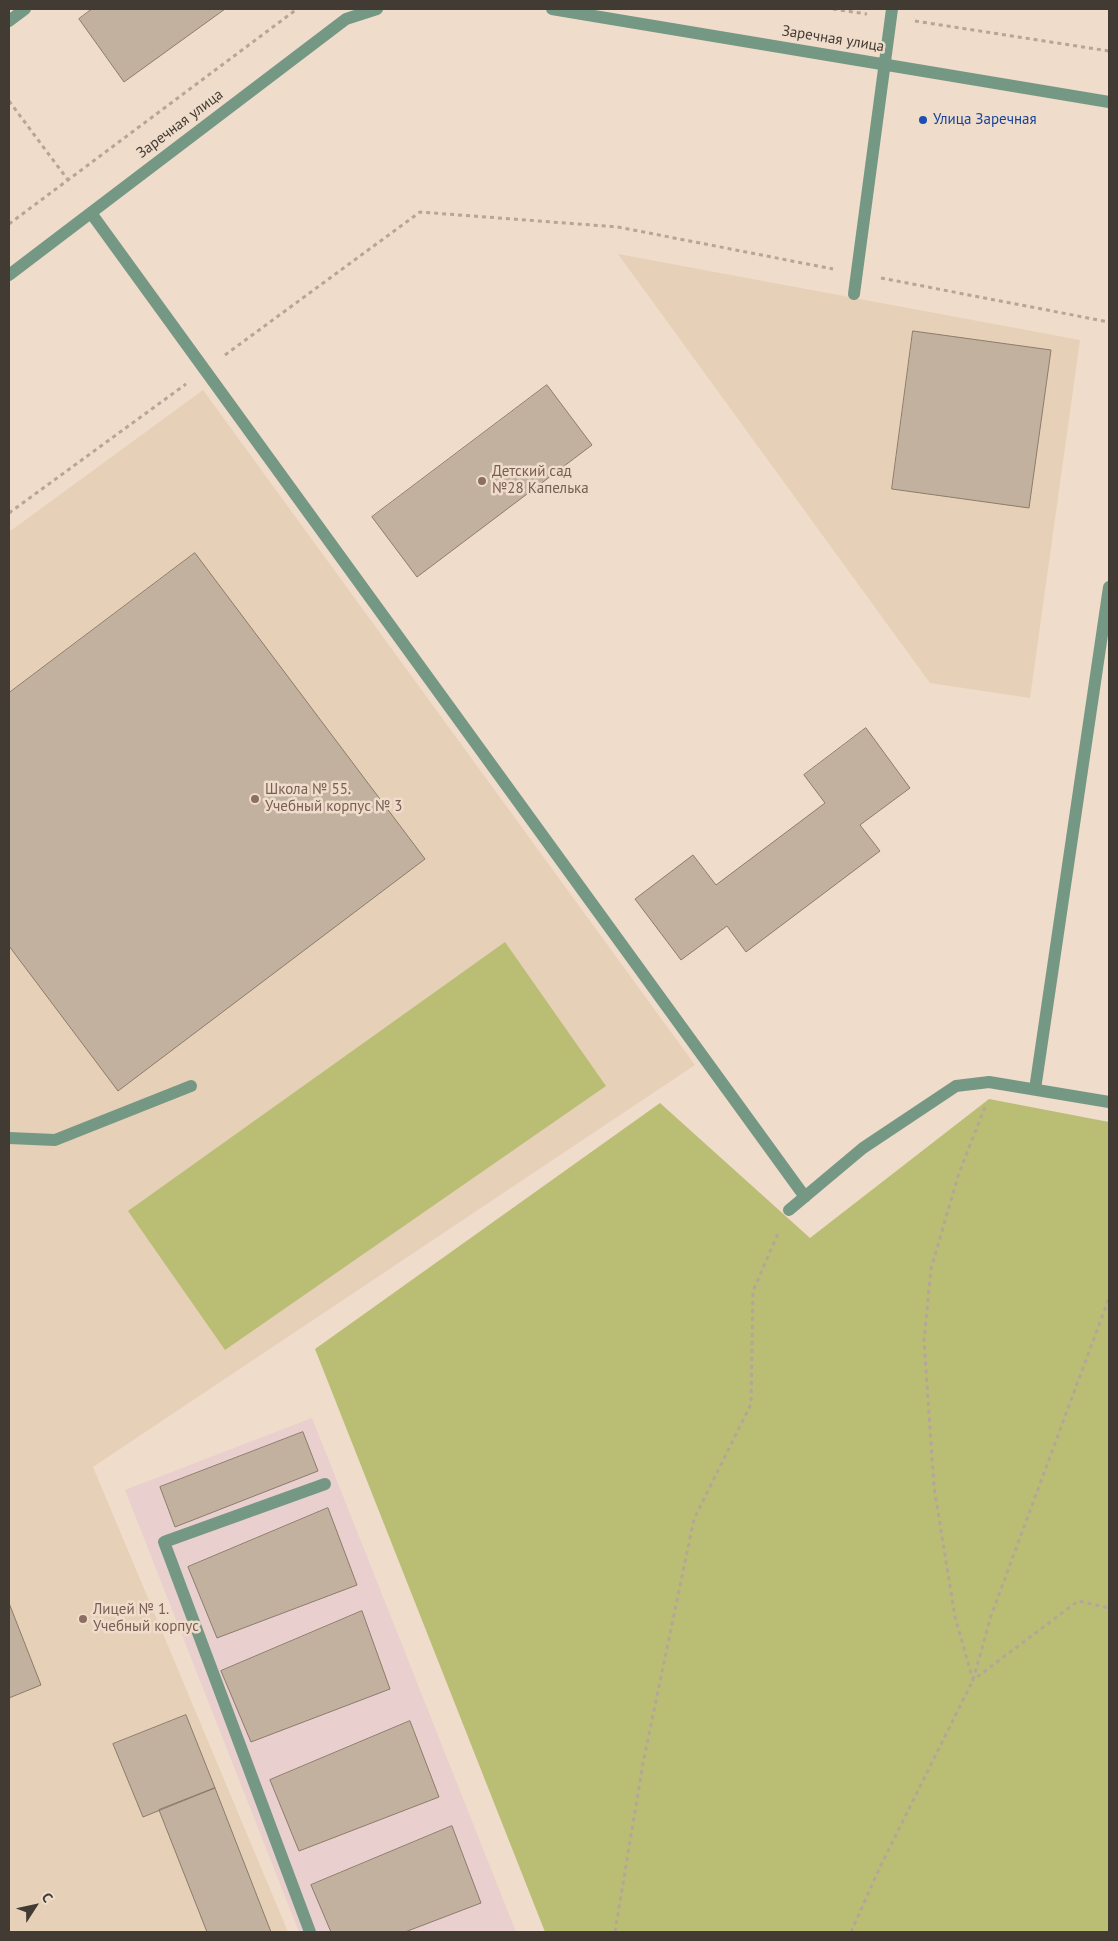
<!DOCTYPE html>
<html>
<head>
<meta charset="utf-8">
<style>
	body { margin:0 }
	#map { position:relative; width:1118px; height:1941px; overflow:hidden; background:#efdcca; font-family:"PT Sans",sans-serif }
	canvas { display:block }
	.frame { position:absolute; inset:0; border:10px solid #423b34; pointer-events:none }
	.north { position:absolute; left:10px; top:1881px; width:50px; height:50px; -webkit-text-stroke:4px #efdcca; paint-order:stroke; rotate:55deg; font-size:14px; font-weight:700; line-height:20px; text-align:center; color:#423b34 }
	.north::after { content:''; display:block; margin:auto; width:18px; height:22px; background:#423b34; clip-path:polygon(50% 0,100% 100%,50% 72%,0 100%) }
</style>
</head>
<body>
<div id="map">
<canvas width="1118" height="1941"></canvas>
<div class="frame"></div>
<div class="north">С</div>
</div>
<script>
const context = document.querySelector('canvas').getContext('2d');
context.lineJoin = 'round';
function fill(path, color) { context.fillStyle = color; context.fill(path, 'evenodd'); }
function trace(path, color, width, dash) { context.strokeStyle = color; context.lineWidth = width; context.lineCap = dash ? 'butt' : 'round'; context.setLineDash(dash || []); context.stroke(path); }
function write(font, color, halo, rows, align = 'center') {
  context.font = font + ' "PT Sans",sans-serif'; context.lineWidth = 5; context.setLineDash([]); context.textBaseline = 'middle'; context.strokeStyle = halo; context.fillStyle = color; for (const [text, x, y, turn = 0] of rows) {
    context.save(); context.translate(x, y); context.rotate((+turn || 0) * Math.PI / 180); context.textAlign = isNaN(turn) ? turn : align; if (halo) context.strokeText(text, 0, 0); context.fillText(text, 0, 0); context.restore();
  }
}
const built = new Path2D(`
	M618 254 1080 340 1030 698 930 683Z
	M203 390 695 1065 93 1467 288 1932H9V532Z`);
const industrial = new Path2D(`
	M312 1418 516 1932H299L125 1490Z`);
const green = new Path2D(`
	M505 942 606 1086 225 1350 128 1211Z
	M989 1099 1109 1122V1932H545L315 1349 660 1103 810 1238Z`);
const building = new Path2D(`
	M92 9H225L124 82 79 19Z
	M913 331 1051 350 1029 508 892 489Z
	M547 385 592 445 417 577 372 517Z
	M195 553 425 859 118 1091 9 946V693Z
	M866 728 910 788 860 825 880 851 746 952 727 926 681 960 635 899 693 855 716 885 825 803 804 775Z
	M303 1432 318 1471 175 1527 160 1487Z
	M328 1508 357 1585 217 1638 188 1567Z
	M9 1603 41 1685 9 1698Z
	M362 1611 390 1689 251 1742 221 1671Z
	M186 1715 215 1788 143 1817 113 1744Z
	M410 1721 439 1797 299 1851 270 1780Z
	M215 1788 271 1932H207L159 1810Z
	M452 1826 481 1903 405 1932H331L311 1885Z`);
const path = new Path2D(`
	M833 9 867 14
	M915 21 1109 51
	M9 101 68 180
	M9 224 297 9
	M881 278 1109 322
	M225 355 420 212 618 227 833 269
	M9 513 186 384
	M985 1107 959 1173 931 1269 924 1340 934 1487 955 1617 973 1680 1078 1601 1109 1608
	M615 1932 643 1763 694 1519 751 1404 753 1291 779 1231
	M851 1932 880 1867 973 1680 991 1616 1109 1298`);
const minor = new Path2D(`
	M552 9 1109 102
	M9 21 25 9
	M91 213 805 1197
	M9 275 346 19 377 9
	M854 294 892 9
	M1035 1089 1109 587
	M9 1138 55 1140 191 1086
	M789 1210 863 1148 956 1086 989 1082 1109 1102
	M310 1932 164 1542 325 1484`);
const markers = [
	[923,120,5,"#1a4fb4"],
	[482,481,5,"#8d6e63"],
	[255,799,5,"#8d6e63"],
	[83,1619,5,"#8d6e63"]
];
const streetNames = [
	["Заречная улица",833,39,9],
	["Заречная улица",180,124,-37]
];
const transitNames = [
	["Улица Заречная",933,120]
];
const educationNames = [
	["Детский сад",492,472],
	["№28 Капелька",492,489],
	["Школа № 55.",265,790],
	["Учебный корпус № 3",265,807],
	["Лицей № 1.",93,1610],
	["Учебный корпус",93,1627]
];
fill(built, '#e7d0b8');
fill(industrial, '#e9cfcd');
fill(green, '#babe75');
fill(building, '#c3b1a0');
trace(building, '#8c7c6b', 1);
trace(path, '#b5a698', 3, [4, 4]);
trace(minor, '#759884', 12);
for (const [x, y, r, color] of markers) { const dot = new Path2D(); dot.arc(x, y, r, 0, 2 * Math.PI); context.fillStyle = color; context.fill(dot); trace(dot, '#efdcca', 2); }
write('15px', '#423b34', '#efdcca', streetNames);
write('15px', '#164399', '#efdcca', transitNames, 'left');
write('15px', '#785e54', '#efdcca', educationNames, 'left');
</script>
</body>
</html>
